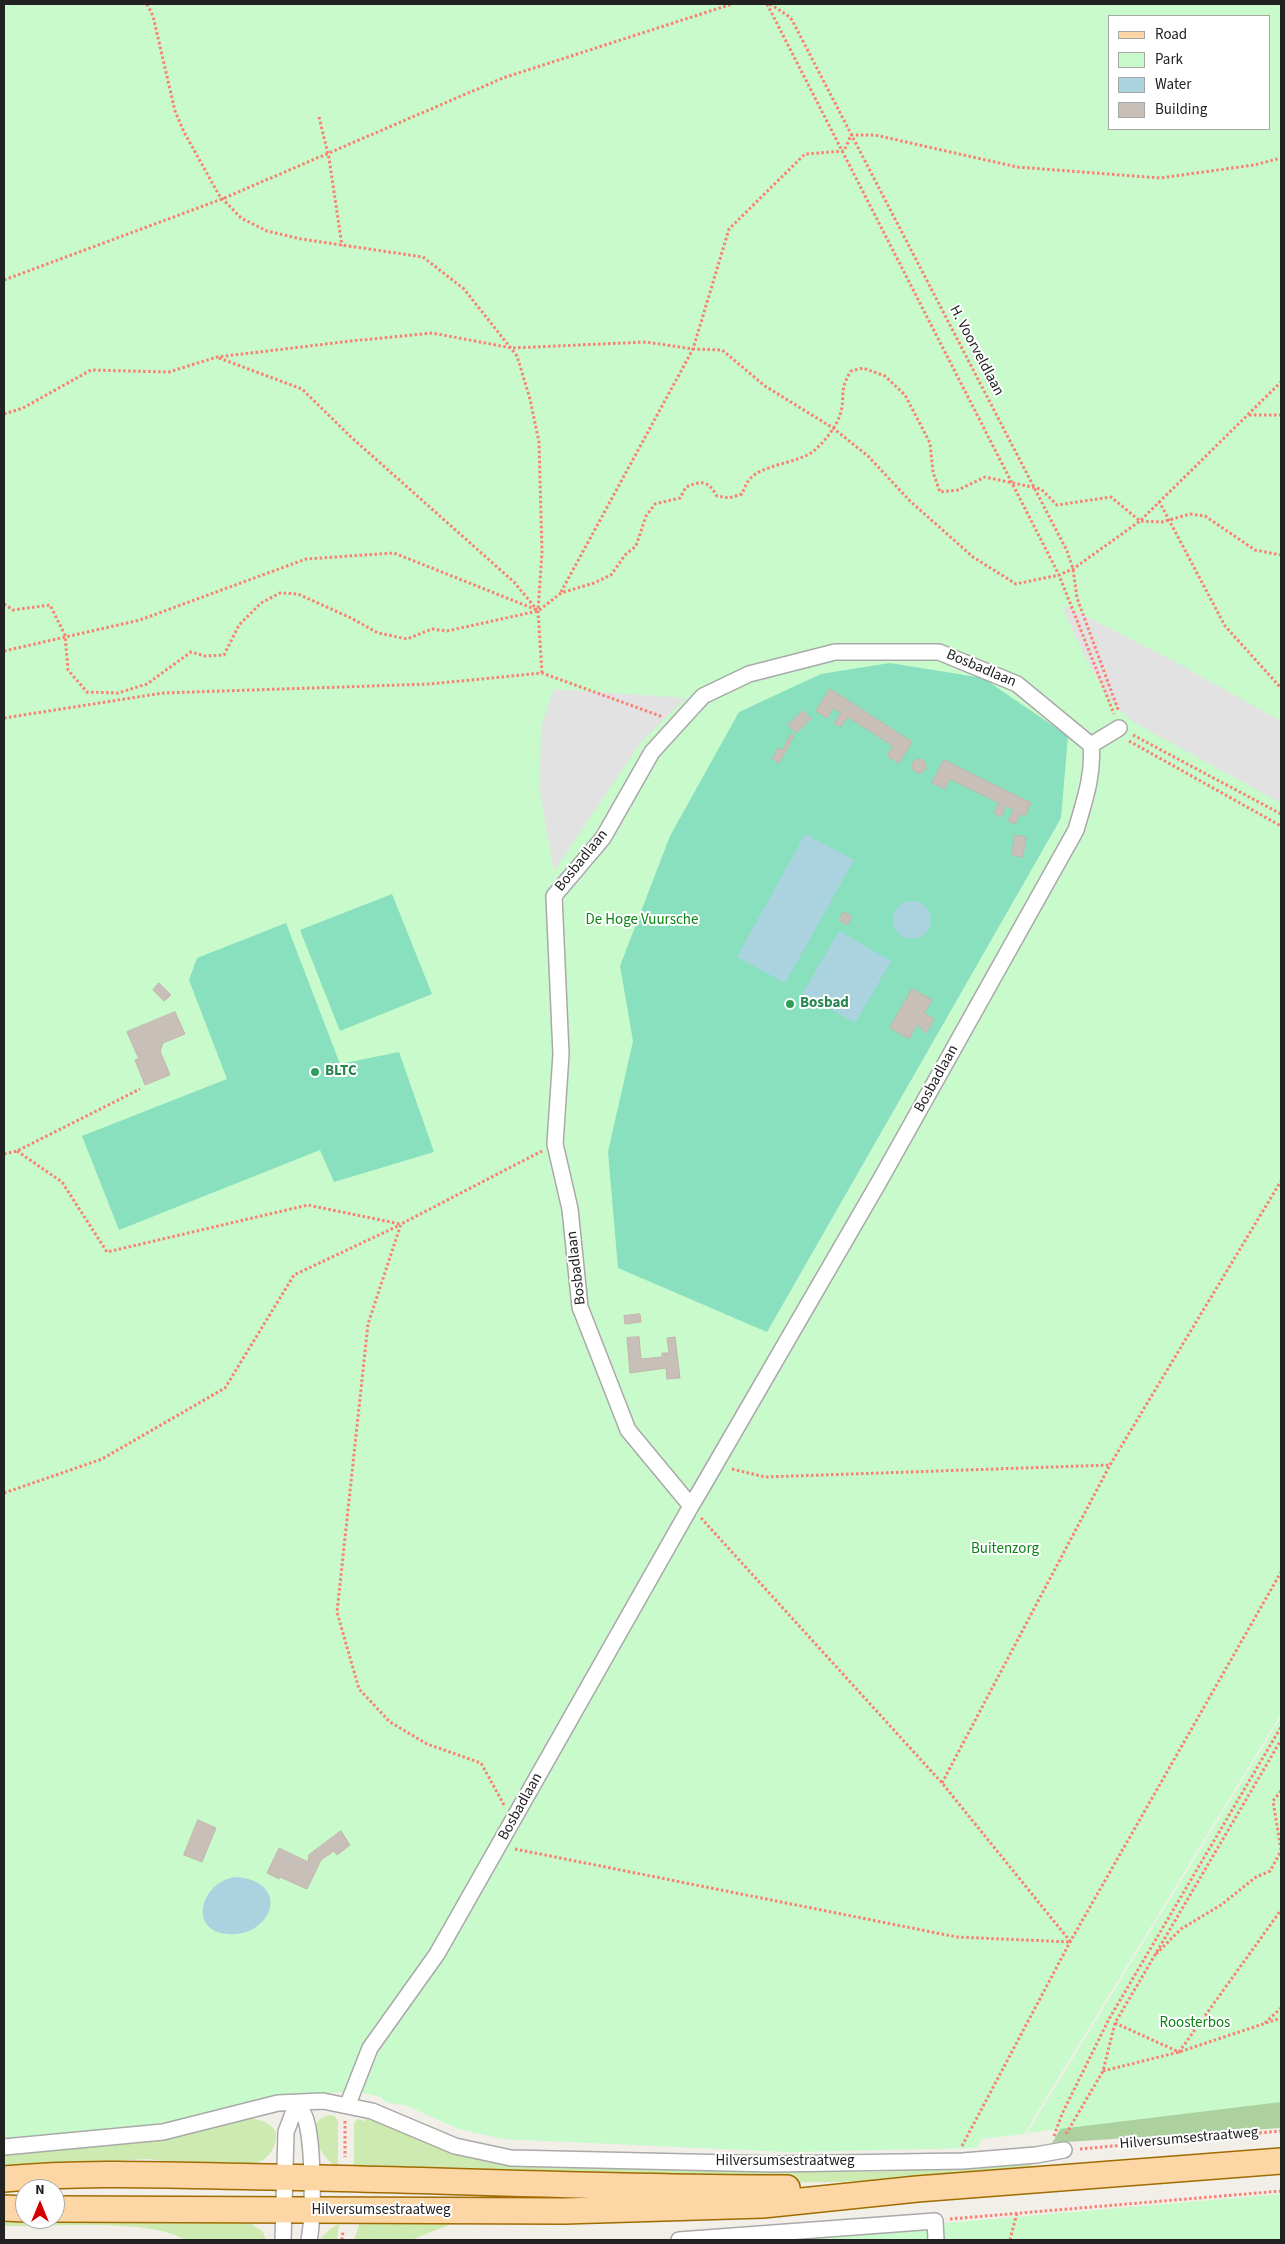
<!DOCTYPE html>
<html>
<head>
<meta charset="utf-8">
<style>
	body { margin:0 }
	#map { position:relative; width:1285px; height:2244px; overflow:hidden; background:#f2efe9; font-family:"Source Sans 3",sans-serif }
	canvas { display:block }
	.frame { position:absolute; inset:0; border:5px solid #222; pointer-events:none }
	.legend { position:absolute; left:1108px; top:15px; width:162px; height:115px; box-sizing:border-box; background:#fff; border:1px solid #a7a7a7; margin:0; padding:6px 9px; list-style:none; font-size:15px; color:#222 }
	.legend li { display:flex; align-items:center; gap:10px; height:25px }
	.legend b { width:25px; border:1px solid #a7a7a7 }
	.north { position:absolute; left:15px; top:2179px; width:50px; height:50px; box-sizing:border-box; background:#fff; border:1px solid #a7a7a7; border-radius:50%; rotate:0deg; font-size:14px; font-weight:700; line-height:20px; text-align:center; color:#222 }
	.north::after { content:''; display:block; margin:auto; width:18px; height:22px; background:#d40000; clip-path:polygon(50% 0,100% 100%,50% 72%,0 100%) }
</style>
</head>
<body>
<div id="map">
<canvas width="1285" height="2244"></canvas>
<div class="frame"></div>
<ul class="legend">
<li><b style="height:6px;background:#fcd6a4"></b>Road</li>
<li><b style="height:14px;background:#c8facc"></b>Park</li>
<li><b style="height:14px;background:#aad3df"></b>Water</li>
<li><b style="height:14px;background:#c7bfb8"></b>Building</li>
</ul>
<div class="north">N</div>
</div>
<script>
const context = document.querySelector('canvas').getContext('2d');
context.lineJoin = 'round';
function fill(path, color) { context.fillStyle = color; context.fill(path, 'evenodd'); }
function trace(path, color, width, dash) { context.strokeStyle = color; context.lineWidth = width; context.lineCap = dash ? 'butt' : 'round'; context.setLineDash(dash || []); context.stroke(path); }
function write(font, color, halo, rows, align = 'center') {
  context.font = font + ' "Source Sans 3",sans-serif'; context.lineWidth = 4; context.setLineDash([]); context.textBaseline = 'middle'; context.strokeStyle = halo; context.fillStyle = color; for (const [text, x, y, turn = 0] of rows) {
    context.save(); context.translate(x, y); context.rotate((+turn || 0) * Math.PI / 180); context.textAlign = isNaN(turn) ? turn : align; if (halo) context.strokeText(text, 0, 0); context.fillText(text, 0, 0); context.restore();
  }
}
const grass = new Path2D(`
	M330 2115 335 2116 338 2121V2168C320 2157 300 2121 330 2115Z
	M366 2116C408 2134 451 2155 496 2163 513 2166 530 2166 546 2167L877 2172 1032 2163 1031 2170 841 2182 701 2183 354 2172V2123L357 2119 365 2121Z
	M244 2118C258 2119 268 2120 276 2132 277 2157 259 2165 238 2167L146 2159 85 2163 4 2173V2154C84 2149 167 2143 244 2118Z
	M4 2205 25 2219 240 2216 263 2232 266 2240H185C153 2218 46 2227 4 2226Z
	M360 2222 454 2223 411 2240H354Z
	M339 2224 337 2240H319L330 2229Z`);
const forest = new Path2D(`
	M1281 2020V2128L1052 2143 1087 2082Z`);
const park = new Path2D(`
	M4 4H1281V1714L1024 2134 982 2139 977 2148 788 2152 502 2139 456 2128 405 2105 388 2103 380 2097 356 2091 271 2098 188 2121 154 2126 4 2140ZM1109 16H1269V129H1109Z
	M1281 1717V2102L1027 2133Z
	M1281 2194V2240H749Z`);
const pitch = new Path2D(`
	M890 663 983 678 1068 736 1061 818 767 1332 618 1268 608 1152 633 1041 620 966 670 836 739 712 821 674Z
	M392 894 432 994 340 1031 300 930Z
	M286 923 340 1064 399 1052 434 1152 334 1182 320 1150 119 1230 82 1136 227 1079 189 980 197 958Z`);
const parking = new Path2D(`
	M1066 606 1179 664 1281 721V803L1133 722 1112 702 1087 661 1063 609Z
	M554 689 686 698 641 742 554 871 540 792 541 727Z`);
const water = new Path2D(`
	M805 834 854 860 785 983 737 957Z
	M893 920a19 19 0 1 1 38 0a19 19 0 1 1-38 0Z
	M839 931 891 961 855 1023 803 993Z
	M235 1877C293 1881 272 1938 228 1934 187 1931 201 1882 235 1877Z`);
const building = new Path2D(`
	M830 689 912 742 899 763 887 756 893 746 848 717 841 727 834 723 841 713 834 708 827 718 816 711Z
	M803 711 811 719 796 733 788 725Z
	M791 734 794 736 779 763 772 759 778 748 782 750Z
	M912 766a7 7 0 1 1 14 0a7 7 0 1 1-14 0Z
	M944 760 1031 803 1025 816 1021 814 1015 824 1008 821 1014 810 1006 806 1001 817 994 813 999 803 950 779 945 789 932 783Z
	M1015 835 1026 837 1023 857 1012 855Z
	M844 912 852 917 847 925 839 920Z
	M159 983 171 995 164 1001 153 990Z
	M912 989 932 1000 924 1013 934 1019 926 1033 917 1024 909 1039 890 1028Z
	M175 1012 185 1034 163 1043 160 1051 170 1075 145 1085 135 1060 139 1059 127 1032Z
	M640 1314 641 1322 625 1324 624 1316Z
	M639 1337 641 1359 662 1357V1353H669L667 1338 675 1337 680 1378 667 1379 666 1368 630 1373 627 1338Z
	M198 1820 216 1828 202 1862 184 1855Z
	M341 1831 350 1845 337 1855 334 1851 321 1860 307 1889 280 1877 279 1879 267 1873 279 1848 308 1862 309 1855Z`);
const path = new Path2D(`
	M147 4 153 16 175 111 184 132 219 195 241 218 267 231 301 239 423 257 464 289 517 356 530 399 539 442 542 552 538 611 542 673
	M767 4 1059 575 1114 714
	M770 4 787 15 792 20 1067 551 1073 569 1077 598 1119 712
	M319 117 329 158 342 246
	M4 280 222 199 503 78 732 4
	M219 358 302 389 351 437 514 582 537 610
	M4 414 23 408 91 370 169 372 217 357 351 341 432 333 512 348 646 342 693 349 722 350 765 386 833 428 868 456 910 501 973 557 1016 584 1059 575 1073 569 1140 521 1281 382
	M1249 415H1281
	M1159 501 1225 626 1281 688
	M561 592 693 349 729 229 805 154 844 151 851 135H875L1017 167 1160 178 1254 165 1281 158
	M4 604 13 610 50 605 65 635 68 670 87 692 118 693 147 684 191 652 205 656 224 655 239 625 261 603 280 593 298 594 351 618 378 633 407 639 432 629 447 631 538 611 561 593 594 583 611 575 625 555 636 546 646 516 655 504 680 498 686 487C703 480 708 481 717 496L729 498 742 494C744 489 746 484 749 480 761 464 798 464 815 450 825 441 836 427 840 415 846 397 838 391 851 371L863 368 885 376 905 395 930 443 933 472 940 492 958 490 985 477 1041 489 1057 505 1111 497 1140 521 1162 522 1190 514 1205 516 1255 550 1281 555
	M4 651 140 620 306 559 394 553 537 610
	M4 718 163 693 430 684 542 673 663 717
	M1133 735 1281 814
	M1129 741 1281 826
	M17 1151 62 1182 107 1252 308 1205 400 1224
	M4 1154 17 1151 140 1089
	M732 1469 765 1477 1110 1465
	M4 1493 102 1459 225 1388 294 1275 400 1225
	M701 1518 942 1783 1070 1941
	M942 1783 1110 1465 1281 1181
	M1281 1791 1273 1801 1281 1850
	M504 1805 481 1763 427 1744 390 1722 359 1689 337 1612 368 1324 401 1224 542 1151
	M515 1849 957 1937 1070 1942
	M1156 1954 1181 1929 1221 1905 1256 1877 1270 1871 1281 1851
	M1115 2023 1179 2052 1281 1910
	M1265 2023 1281 2008
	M1103 2071 1179 2052 1281 2018
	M345 2121V2157
	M1066 2134 1103 2071 1115 2023 1281 1740
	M1054 2136 1062 2114 1109 2019 1281 1727
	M962 2146 1070 1942 1281 1572
	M1080 2149 1281 2131
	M950 2219 1281 2191
	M342 2240 343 2231
	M1010 2240 1017 2213`);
const minor = new Path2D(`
	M1091 745 1119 728
	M297 2103C301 2109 306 2116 307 2124 313 2149 314 2216 309 2240
	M348 2104 370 2048 437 1954 691 1506 700 1491 879 1182 1076 830C1084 802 1094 775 1091 745L1017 684 939 652H835L749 674 703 696 652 752 603 838 554 896 561 1054 555 1144 570 1209 580 1307 628 1430 691 1506
	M4 2147 163 2132 278 2103 323 2101 372 2111 455 2146 511 2158 774 2164 963 2161 1036 2155 1064 2150
	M283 2240 286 2132 297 2103
	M679 2240 935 2221 936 2240`);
const primary = new Path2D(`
	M4 2179C93 2171 182 2176 271 2177 443 2180 615 2188 787 2188
	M4 2208 25 2209
	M55 2209 564 2211 763 2205 917 2189 1281 2161`);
const markers = [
	[790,1004,5,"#2e9e5b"],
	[315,1072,5,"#2e9e5b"]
];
const streetNames = [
	["H. Voorveldlaan",976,351,62],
	["Bosbadlaan",981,669,23],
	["Bosbadlaan",582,861,-51],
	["Bosbadlaan",937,1079,-61],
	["Bosbadlaan",577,1268,-97],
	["Bosbadlaan",521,1807,-61],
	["Hilversumsestraatweg",1189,2139,-5],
	["Hilversumsestraatweg",785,2162],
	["Hilversumsestraatweg",381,2211]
];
const parkNames = [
	["De Hoge Vuursche",642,921],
	["Buitenzorg",1005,1550],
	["Roosterbos",1195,2024]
];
const leisureNames = [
	["Bosbad",800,1004],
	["BLTC",325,1072]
];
fill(grass, '#cdebb0');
fill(forest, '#add19e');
fill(park, '#c8facc');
fill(pitch, '#88e0be');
fill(parking, '#e2e2e2');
fill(water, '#aad3df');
fill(building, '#c7bfb8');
trace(building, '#c4b6ab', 1);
trace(minor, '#a9a9a9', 18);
trace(primary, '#a06b00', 28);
trace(path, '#fa8072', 3, [2.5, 2.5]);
trace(minor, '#fff', 15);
trace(primary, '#fcd6a4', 25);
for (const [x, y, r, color] of markers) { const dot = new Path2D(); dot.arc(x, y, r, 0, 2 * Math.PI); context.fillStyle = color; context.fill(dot); trace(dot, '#fff', 2); }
write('15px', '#222', '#fff', streetNames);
write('15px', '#0c8416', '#fff', parkNames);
write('bold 15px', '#27864d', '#fff', leisureNames, 'left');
</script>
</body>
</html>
